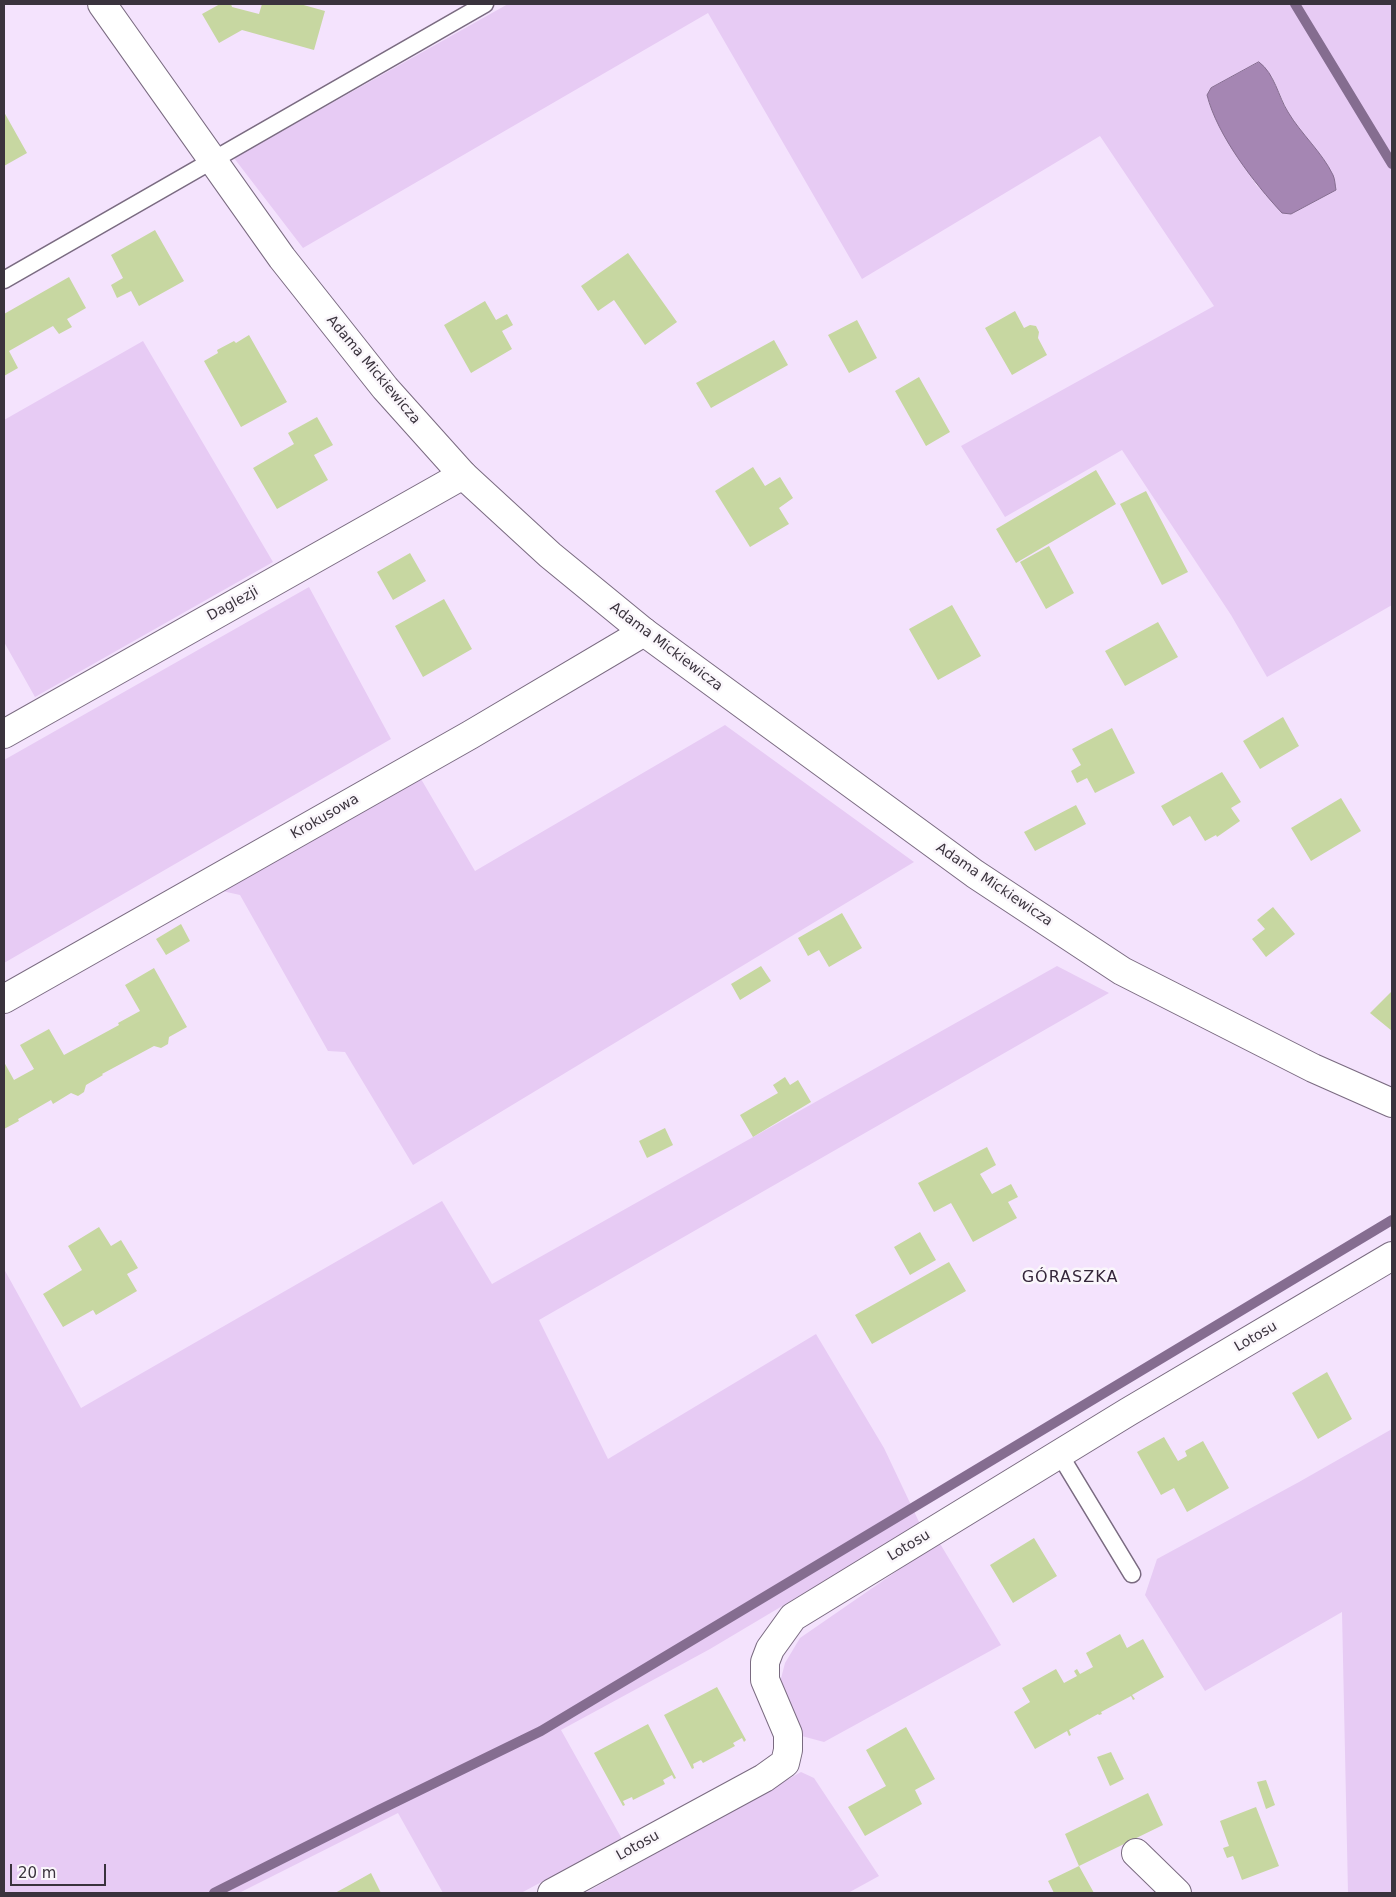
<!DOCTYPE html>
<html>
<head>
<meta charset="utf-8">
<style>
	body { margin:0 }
	#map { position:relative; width:1396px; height:1897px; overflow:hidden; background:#f4e3fd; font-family:"DejaVu Sans",sans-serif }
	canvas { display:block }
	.frame { position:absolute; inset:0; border:5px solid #3a333d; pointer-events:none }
	.scale { position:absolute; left:10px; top:1864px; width:96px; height:22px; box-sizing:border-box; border:2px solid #3a333d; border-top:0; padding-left:6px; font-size:15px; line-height:18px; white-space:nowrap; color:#3a333d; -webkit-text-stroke:4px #faf6fb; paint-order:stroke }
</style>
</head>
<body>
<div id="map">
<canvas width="1396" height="1897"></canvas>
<div class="frame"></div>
<div class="scale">20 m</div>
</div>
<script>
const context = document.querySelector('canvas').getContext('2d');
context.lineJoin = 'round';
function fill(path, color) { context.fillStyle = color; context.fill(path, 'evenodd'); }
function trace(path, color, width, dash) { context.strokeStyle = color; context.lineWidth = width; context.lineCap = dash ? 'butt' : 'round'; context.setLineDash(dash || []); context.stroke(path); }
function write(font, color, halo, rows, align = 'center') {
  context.font = font + ' "DejaVu Sans",sans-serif'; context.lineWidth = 5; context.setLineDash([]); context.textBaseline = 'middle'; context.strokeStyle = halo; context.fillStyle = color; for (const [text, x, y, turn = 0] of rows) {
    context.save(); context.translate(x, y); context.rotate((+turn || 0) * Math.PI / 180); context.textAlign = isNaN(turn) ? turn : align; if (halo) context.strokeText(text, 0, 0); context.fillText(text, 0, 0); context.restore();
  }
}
const green = new Path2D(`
	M508 4H1392V605L1267 677 1231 615 1122 450 1005 517 961 446 1214 306 1100 136 862 279 708 13 303 248 234 158ZM1272 76 1287 110 1300 131 1323 158 1336 190 1291 214 1257 186 1228 141 1209 103 1207 95 1211 88Z
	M143 341 273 562 35 697 4 642V420Z
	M309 587 391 739 4 963V760Z
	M725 725 914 862 413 1165 345 1052 328 1051 240 895 222 891 421 779 475 871Z
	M1057 966 1109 993 539 1320 608 1459 816 1334 884 1448 920 1524 710 1649 561 1730 622 1839 521 1893H443L398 1813 239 1893H4V1269L81 1408 442 1201 492 1284Z
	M1392 1429V1893H1348L1342 1612 1205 1691 1145 1595 1157 1559 1299 1482Z
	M939 1542 1001 1645 824 1742 798 1735 776 1698 785 1663 800 1638Z
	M801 1772 814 1778 879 1876 848 1893H585Z`);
const water = new Path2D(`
	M1259 62C1275 74 1278 96 1288 112 1301 134 1322 152 1333 175 1335 179 1335 185 1336 190L1291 214 1282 213C1254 183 1217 135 1207 95L1211 88Z`);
const stream = new Path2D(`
	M1295 4 1392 164
	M214 1893 379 1810 541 1731 1392 1220`);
const building = new Path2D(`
	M220 4H231L232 7 259 14 262 4H300L325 11 314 50 242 30 219 43 202 14Z
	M4 112 27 153 4 166Z
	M155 230 184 281 139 306 131 291 117 298 111 285 123 278 111 255Z
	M628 253 677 322 645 345 614 300 598 311 581 286Z
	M69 277 86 308 67 319 72 327 59 334 53 326 9 351 18 368 4 376V314Z
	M485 301 496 320 507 314 513 325 502 331 512 349 471 373 444 325Z
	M1015 311 1024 328 1030 325 1036 326 1039 332 1038 338 1047 355 1012 375 985 328Z
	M857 320 877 358 849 373 828 335Z
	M249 335 287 402 241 427 204 361 218 353 217 350 234 341 236 343Z
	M774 340 788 365 711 408 696 383Z
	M919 377 950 432 926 446 895 391Z
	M317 417 333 445 314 455 328 480 277 509 253 468 294 444 288 433Z
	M753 467 765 486 780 477 793 498 779 508 789 524 750 547 715 491Z
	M1096 470 1116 504 1016 563 996 529Z
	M1146 491 1188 572 1162 585 1120 504Z
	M1049 546 1074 593 1046 609 1020 562Z
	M410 553 426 581 393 600 377 572Z
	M444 599 472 649 423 677 395 626Z
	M952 605 981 656 938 680 909 629Z
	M1158 622 1178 657 1125 686 1105 651Z
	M1283 717 1299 746 1260 769 1243 741Z
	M1112 728 1135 773 1095 793 1087 778 1077 783 1071 771 1081 765 1072 749Z
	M1222 772 1241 802 1231 808 1240 821 1217 837 1216 835 1205 841 1190 816 1173 826 1161 806Z
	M1341 798 1361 831 1311 861 1291 828Z
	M1076 805 1086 824 1035 851 1024 832Z
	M1273 907 1295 934 1266 957 1252 939 1265 929 1257 920Z
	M842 913 862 948 829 967 819 950 808 956 798 938Z
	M181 924 190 941 166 955 156 939Z
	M761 966 771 981 740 1000 731 984Z
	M154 968 187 1027 169 1037 168 1044 161 1048 154 1046 102 1074 103 1075 86 1085 84 1092 78 1096 71 1093 53 1104 51 1100 18 1119 19 1121 4 1129V1062L14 1080 34 1069 20 1045 49 1029 64 1055 119 1025 118 1023 140 1011 125 985Z
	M1392 991V1031L1370 1013Z
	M785 1077 790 1085 798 1080 811 1102 753 1137 740 1115 778 1093 773 1085Z
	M665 1128 673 1145 647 1158 639 1141Z
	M987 1147 996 1165 980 1174 992 1194 1011 1184 1018 1197 1008 1202 1017 1218 973 1242 951 1203 934 1212 918 1183Z
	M99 1227 111 1246 121 1240 138 1268 127 1274 137 1291 96 1315 93 1310 63 1327 43 1294 82 1270 68 1246Z
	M920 1232 936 1260 910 1275 894 1247Z
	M949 1262 966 1291 872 1344 855 1315Z
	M1327 1372 1352 1419 1318 1439 1292 1393Z
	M1164 1437 1178 1461 1187 1456 1185 1451 1203 1441 1229 1488 1187 1512 1174 1488 1161 1495 1137 1452Z
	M1034 1538 1057 1576 1013 1603 990 1565Z
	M1120 1634 1127 1648 1143 1639 1164 1677 1132 1695 1135 1699 1133 1700 1131 1696 1101 1712 1102 1714 1099 1715 1098 1714 1069 1730 1071 1735 1069 1736 1067 1731 1035 1749 1014 1712 1030 1702 1022 1688 1056 1669 1064 1683 1077 1676 1074 1671 1077 1669 1080 1674 1093 1667 1086 1653Z
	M717 1687 746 1740 744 1742 742 1738 733 1743 735 1746 703 1763 701 1760 693 1764 694 1768 692 1769 664 1715Z
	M648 1724 676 1778 674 1779 672 1775 663 1780 665 1784 633 1800 632 1797 623 1801 625 1805 623 1806 594 1753Z
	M906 1727 935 1779 915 1790 922 1804 865 1836 848 1807 886 1786 866 1750Z
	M1111 1752 1124 1779 1110 1786 1097 1757Z
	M1266 1780 1275 1805 1266 1809 1257 1782Z
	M1148 1793 1163 1825 1079 1866 1065 1834Z
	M1256 1807 1279 1866 1242 1880 1233 1856 1227 1858 1223 1848 1229 1846 1220 1821Z
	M1079 1866 1094 1893H1054L1048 1881Z
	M371 1873 381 1893H335L346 1887Z`);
const lane = new Path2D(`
	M4 280 485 4
	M1060 1455 1132 1574`);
const street = new Path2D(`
	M4 734 463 475
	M4 999 470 735 644 632
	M1136 1853 1177 1893
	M552 1893 764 1778 785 1763 788 1750V1734L765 1680V1662L770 1649 793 1617 1128 1412 1392 1256`);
const secondary = new Path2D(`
	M102 4 282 258 385 388 463 475 550 555 644 632 975 874 1122 971 1313 1068 1392 1103`);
const streetNames = [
	["Adama Mickiewicza",373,370,50],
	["Daglezji",233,604,-29],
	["Adama Mickiewicza",666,647,37],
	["Krokusowa",325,817,-30],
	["Adama Mickiewicza",994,885,34],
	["Lotosu",1256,1337,-30],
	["Lotosu",909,1546,-31],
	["Lotosu",638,1846,-29]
];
const quarterNames = [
	["GÓRASZKA",1070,1278]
];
fill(green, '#e7cbf4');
fill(water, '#a586b3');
trace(water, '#856d90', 1);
trace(stream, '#856d90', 10);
fill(building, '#c7d7a1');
trace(lane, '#7a6b81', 19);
trace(street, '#7a6b81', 30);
trace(secondary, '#7a6b81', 30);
trace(lane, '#fff', 16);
trace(street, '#fff', 28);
trace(secondary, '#fff', 28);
write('14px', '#3a333d', '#faf6fb', streetNames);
context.letterSpacing = '1px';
write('16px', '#34263a', '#faf6fb', quarterNames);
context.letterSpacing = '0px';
</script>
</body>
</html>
